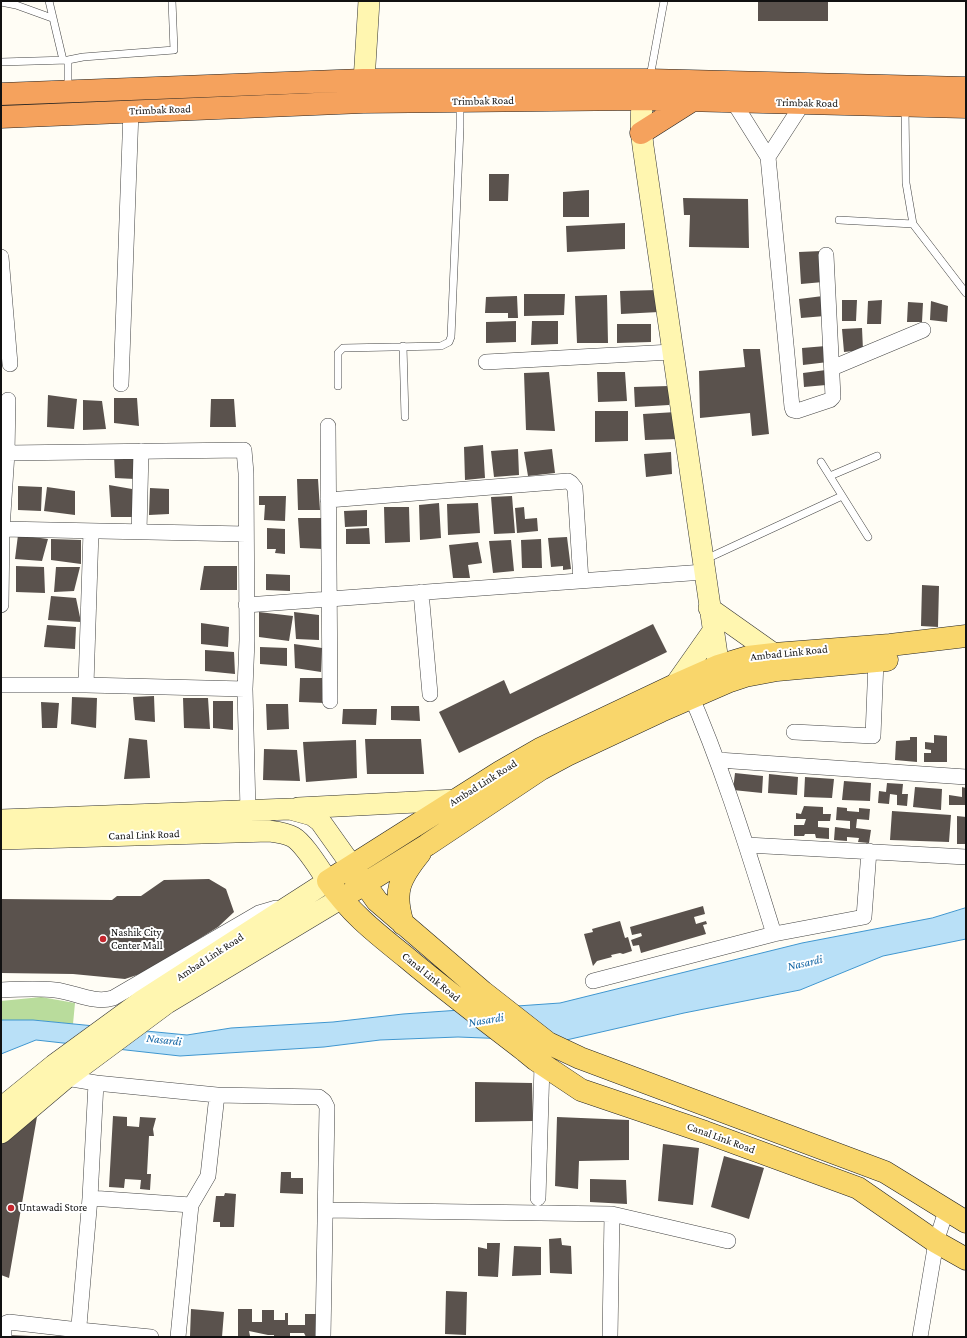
<!DOCTYPE html>
<html>
<head>
<meta charset="utf-8">
<style>
	body { margin:0 }
	#map { position:relative; width:967px; height:1338px; overflow:hidden; background:#fffdf5; font-family:"Crimson Pro",serif }
	canvas { display:block }
	.frame { position:absolute; inset:0; border:2px solid #111; pointer-events:none }
</style>
</head>
<body>
<div id="map">
<canvas width="967" height="1338"></canvas>
<div class="frame"></div>
</div>
<script>
const context = document.querySelector('canvas').getContext('2d');
context.lineJoin = 'round';
function fill(path, color) { context.fillStyle = color; context.fill(path, 'evenodd'); }
function trace(path, color, width, dash) { context.strokeStyle = color; context.lineWidth = width; context.lineCap = dash ? 'butt' : 'round'; context.setLineDash(dash || []); context.stroke(path); }
function write(font, color, halo, rows, align = 'center') {
  context.font = font + ' "Crimson Pro",serif'; context.lineWidth = 4; context.setLineDash([]); context.textBaseline = 'middle'; context.strokeStyle = halo; context.fillStyle = color; for (const [text, x, y, turn = 0] of rows) {
    context.save(); context.translate(x, y); context.rotate((+turn || 0) * Math.PI / 180); context.textAlign = isNaN(turn) ? turn : align; if (halo) context.strokeText(text, 0, 0); context.fillText(text, 0, 0); context.restore();
  }
}
const forest = new Path2D(`
	M41 997 75 1003 73 1024 33 1020H1V1001Z`);
const water = new Path2D(`
	M966 908V939L883 956 800 990 684 1013 562 1041 458 1037 380 1040 324 1047 180 1056 36 1040 1 1054V1020H33L187 1035 231 1028 333 1022 403 1014 560 1003 802 943 932 918Z`);
const building = new Path2D(`
	M758 1H828V21H758Z
	M489 174H509L508 201H489Z
	M589 190V217H563V192Z
	M683 198 748 199 749 248 689 247 690 215H684Z
	M625 223V249L567 252 566 226Z
	M821 251 823 282 801 284 799 252Z
	M658 290 659 312 621 314 620 291Z
	M524 294H565L564 315 524 316Z
	M607 295 608 343H577L575 296Z
	M517 296 518 318H508V313H485L486 297Z
	M823 296 825 316 801 318 799 299Z
	M842 300H857L856 321H842Z
	M882 300 881 324H867L868 301Z
	M931 301 948 306 947 322 930 320Z
	M908 302 923 303 922 322H907Z
	M516 321V342L486 343V322Z
	M532 321H558V344L531 345Z
	M617 324H651V342L617 343Z
	M862 328 863 350 844 352 842 329Z
	M826 346 828 362 803 365 802 348Z
	M743 349H760L769 434 752 436 750 413 700 418 699 371 745 367Z
	M826 370V385L804 387 803 373Z
	M549 372 555 431 526 430 524 373Z
	M597 372H625L627 401 598 402Z
	M669 386V405L635 407 634 387Z
	M48 395 77 399 74 429 47 427Z
	M114 398H137L139 426 114 423Z
	M211 399H234L236 427H210Z
	M83 400 102 401 106 429 83 430Z
	M595 411H628V441L595 442Z
	M676 412 678 439 645 440 643 414Z
	M483 445 485 478 465 480 464 447Z
	M518 449 519 475 494 477 491 451Z
	M552 449 555 473 528 476 524 452Z
	M671 452 672 474 646 477 644 454Z
	M114 455 135 456V479L115 478Z
	M297 479H318L320 510H298Z
	M109 485 132 489 134 517H111Z
	M18 486 42 487 41 511 18 510Z
	M47 487 75 491V515L44 511Z
	M150 488 169 489V514L149 515Z
	M259 496H286L285 521 264 520 265 505H259Z
	M512 496 515 533 494 534 491 497Z
	M439 503 441 538 420 540 419 505Z
	M478 503 480 533 448 535 447 504Z
	M384 507H409L410 542 385 543Z
	M524 507 525 519 537 518 538 531 517 533 515 508Z
	M367 510V526L345 527 344 511Z
	M298 518H321L323 549 300 548Z
	M267 528 285 529V554L275 553 276 549H267Z
	M369 528 370 544H346V529Z
	M18 535 48 539 42 561 15 559Z
	M567 537 571 569 563 570V566L551 567 548 538Z
	M51 539 81 540V564L51 560Z
	M541 539 542 568H522L521 540Z
	M511 540 514 571 493 573 489 541Z
	M478 542 482 563 468 565 470 578H453L449 545Z
	M16 566 44 567 45 593 16 592Z
	M204 566H237V590H200Z
	M56 567H80L74 591 54 592Z
	M266 574 290 575V591L266 590Z
	M922 585 939 586 938 627 921 626Z
	M51 596 76 598 81 622 48 620Z
	M259 612 293 616 289 641 259 637Z
	M294 612 319 615V640L296 639Z
	M201 623 229 627 228 647 201 644Z
	M653 624 667 652 459 753 439 712 504 680 510 694Z
	M47 625 76 627 75 649 44 647Z
	M294 644 322 648 321 672 295 668Z
	M260 647 287 648V666L260 664Z
	M205 650 234 652 235 674 205 671Z
	M300 678H324L325 703 299 702Z
	M154 696 155 722 135 720 133 697Z
	M72 697 97 698 96 728 71 724Z
	M183 698H208L210 729 184 728Z
	M213 701H233V730L213 728Z
	M41 702 59 703 57 728H42Z
	M266 704H288L289 729 267 730Z
	M391 706H419L420 721 391 720Z
	M343 709H377L376 725 342 724Z
	M934 735 947 736V762H924V753H931V750L925 749V742L934 743Z
	M910 737H917V762L895 760 896 741 910 740Z
	M129 738 147 740 150 778 124 779Z
	M365 739H421L424 774H367Z
	M356 740 357 778 306 782 303 742Z
	M264 749 297 750 300 781 263 780Z
	M735 773 763 776 762 793 733 790Z
	M769 774 798 777 797 795 768 793Z
	M805 777 834 779 832 798 804 797Z
	M844 781 871 783 870 801 842 800Z
	M887 783 903 784 902 794H908L907 806 897 805V795L890 794 889 804 878 803 879 791 886 792Z
	M915 787 942 789 941 810 913 807Z
	M962 787 966 788V805H949V795L962 797Z
	M804 806 823 807V814H831L830 821H818V827L829 828V839L816 838 815 834H805L804 836H794V825H804L806 819H796V813L801 814Z
	M837 807 847 808V811L859 812V808L870 809 869 820 857 819 856 828 871 830 869 843 858 842 859 838 847 837V841L834 840 835 827 850 829V821L836 820Z
	M892 811 951 815 949 842 890 840Z
	M957 816 966 817V844H957Z
	M209 879 226 889 234 912 218 927 146 972 125 979 73 974 1 973V899L112 900 117 896H141L164 880Z
	M703 906 705 914 694 917 696 924 706 921 707 924 703 925 706 934 641 953 639 945 633 946 631 940 642 936 641 933 632 935 630 927Z
	M620 921 625 938 628 937 632 951 623 954 620 953 611 955 612 957 597 961 593 966 584 934 593 932 592 929Z
	M475 1082 532 1083 533 1121 475 1122Z
	M38 1111 9 1278 1 1275V1141Z
	M113 1116 127 1117V1126L139 1127 140 1117 156 1118 153 1129 154 1136H149L147 1174H151L150 1190 140 1189 141 1180 125 1179 124 1188 109 1187Z
	M557 1117 629 1120V1160L579 1161 578 1189 555 1186Z
	M663 1144 699 1148 693 1205 658 1201Z
	M724 1156 764 1168 749 1219 711 1207Z
	M281 1172H291V1178H303V1194L280 1193Z
	M590 1179 626 1180 627 1204 590 1202Z
	M225 1193 236 1194 234 1227H220V1222H213L216 1196H224Z
	M561 1238 562 1245 571 1246 572 1274 550 1273 549 1239Z
	M487 1243H500L498 1277 478 1276V1247L487 1249Z
	M514 1246 541 1247V1275L512 1276Z
	M446 1291 467 1292 466 1335 445 1334Z
	M191 1309 224 1312 222 1337 190 1336Z
	M238 1309H252V1322H262V1310H274V1320H285V1313H288V1325H305V1314H316V1337H306L304 1333H290V1337H274V1335H268L249 1331 250 1336H238Z
	M7 1335 31 1336V1337H6Z`);
const lane = new Path2D(`
	M49 1 63 60
	M1 2 16 5 52 18
	M68 60V80
	M1 62 68 60 83 57 174 50 172 1
	M650 77 664 1
	M905 108 906 183 913 224 966 293
	M839 220 913 224
	M403 346 405 417
	M338 386V353L343 348 441 346 449 342 451 337 460 128V104
	M821 462 868 537
	M830 476 877 456
	M706 559 842 496`);
const street = new Path2D(`
	M733 101 768 157 792 407 793 410 797 411 830 400 833 397 826 255
	M768 157 803 103
	M1 257 10 364
	M486 362 672 352
	M832 368 923 330
	M121 384 131 111
	M328 426 330 701
	M7 453 244 450 246 473 247 640 245 689 248 811
	M328 500 568 481 571 483 575 488 581 581
	M2 529 246 534
	M139 532 141 451
	M421 592 430 694
	M1 605 2 529 7 453 8 400
	M246 605 704 572
	M1 685H86L245 689
	M86 685 91 531
	M688 689C723 768 748 851 774 934
	M794 732 873 736 876 661
	M718 760 966 777
	M747 845 966 857
	M593 981 774 934 864 917 869 851
	M1 990C19 989 37 988 55 990 75 992 93 1004 113 998L259 913 276 908
	M66 1078 96 1083 90 1198 78 1337
	M96 1083 217 1095 319 1097 324 1101 327 1107 323 1337
	M90 1198 191 1205 178 1337
	M538 1198 542 1065
	M191 1205 208 1176 217 1095
	M326 1210 612 1214 728 1241
	M4 1337V1324L9 1322 79 1330 151 1337
	M610 1337 612 1214
	M920 1337 936 1242 946 1211`);
const secondary = new Path2D(`
	M648 82C640 105 640 122 643 146L721 682
	M363 97 369 1
	M709 608 774 654
	M675 685 713 631
	M298 808 456 800
	M1 820 290 809 312 815 320 821 352 866
	M1 839 269 831C277 832 286 833 293 837 304 843 320 870 328 881L143 1000 54 1065 1 1108
	M1 1133 66 1078 167 1003 340 899`);
const primary = new Path2D(`
	M966 636 890 645 774 654 748 657 718 666 675 685 540 749 500 772 328 881C351 914 376 933 407 958 445 990 485 1020 525 1051L536 1060 581 1090 705 1132 858 1188 936 1242 966 1259
	M352 866 377 901 483 992 548 1043 580 1058 885 1172 966 1222
	M353 891 427 845 541 769 567 755 661 711 730 681 745 676 777 670 887 660
	M403 924C393 892 399 879 420 853`);
const highway = new Path2D(`
	M1 94 363 80H649L966 88
	M1 117 363 102 642 99 966 107
	M641 133 693 100`);
const markers = [
	[103,939,4,"#c4262e"],
	[11,1208,4,"#c4262e"]
];
const streetNames = [
	["Trimbak Road",483,101,-1],
	["Trimbak Road",807,103,1],
	["Trimbak Road",160,110,-2],
	["Ambad Link Road",789,653,-6],
	["Ambad Link Road",483,783,-32],
	["Canal Link Road",144,835,-2],
	["Ambad Link Road",210,957,-33],
	["Canal Link Road",431,977,39],
	["Canal Link Road",721,1138,20]
];
const poiNames = [
	["Nashik City",111,933],
	["Center Mall",111,946],
	["Untawadi Store",19,1208]
];
const waterNames = [
	["Nasardi",805,963,-13],
	["Nasardi",486,1020,-9],
	["Nasardi",164,1040,6]
];
fill(forest, '#b9dc9c');
fill(water, '#b9e0f7');
trace(water, '#3f96cf', 1);
fill(building, '#5a524d');
trace(lane, '#444', 8);
trace(street, '#444', 16);
trace(secondary, '#333', 22);
trace(primary, '#222', 23);
trace(highway, '#222', 23);
trace(lane, '#fff', 7);
trace(street, '#fff', 15);
trace(secondary, '#fff6b0', 21);
trace(primary, '#f9d66b', 22);
trace(highway, '#f5a25d', 22);
for (const [x, y, r, color] of markers) { const dot = new Path2D(); dot.arc(x, y, r, 0, 2 * Math.PI); context.fillStyle = color; context.fill(dot); trace(dot, '#fff', 1.5); }
write('11px', '#111', '#fff', streetNames);
write('11px', '#111', '#fff', poiNames, 'left');
write('italic 12px', '#1768a6', '#fff', waterNames);
</script>
</body>
</html>
